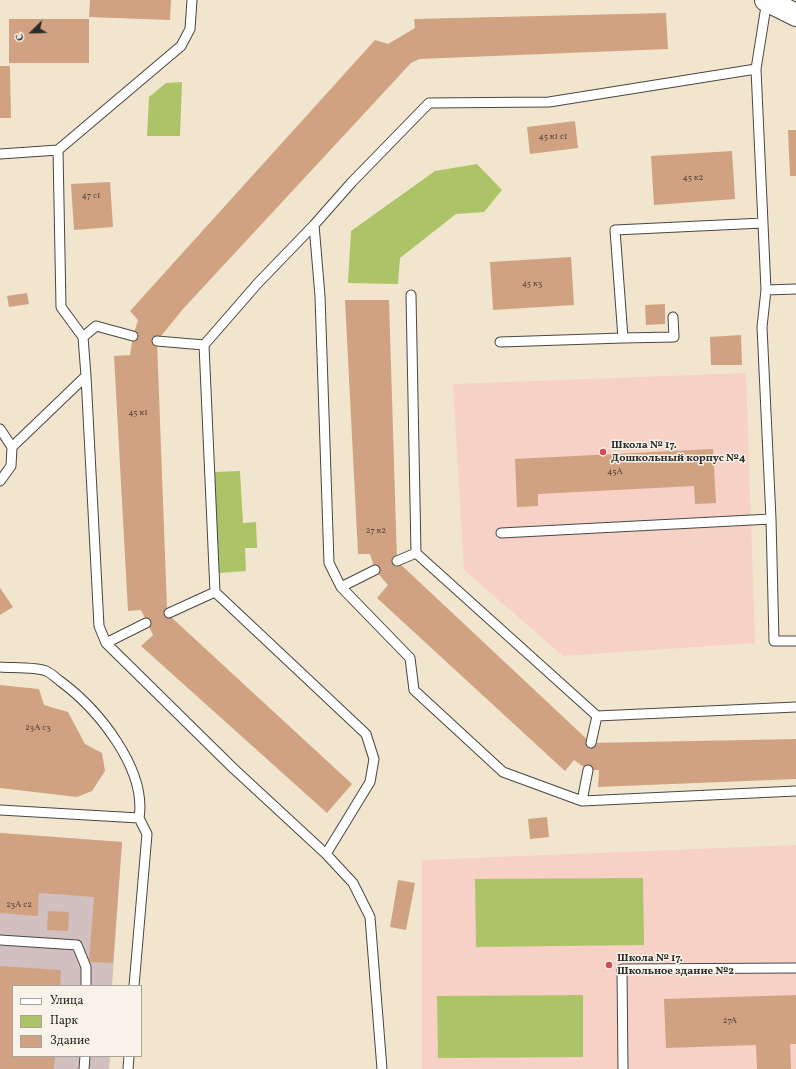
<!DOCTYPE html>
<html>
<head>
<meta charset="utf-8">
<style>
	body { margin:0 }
	#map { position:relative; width:796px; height:1069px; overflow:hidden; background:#f1e6cd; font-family:Vollkorn,serif }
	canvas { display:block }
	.legend { position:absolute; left:12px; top:985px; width:130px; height:72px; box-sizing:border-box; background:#f7f3e8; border:1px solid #a5a39c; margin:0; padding:5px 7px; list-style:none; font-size:12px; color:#2b2b2b }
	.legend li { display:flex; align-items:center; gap:8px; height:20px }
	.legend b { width:20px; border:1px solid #a5a39c }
	.north { position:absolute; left:12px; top:12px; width:40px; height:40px; -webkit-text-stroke:3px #f7f3e8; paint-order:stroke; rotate:247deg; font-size:11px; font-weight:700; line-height:16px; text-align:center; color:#2b2b2b }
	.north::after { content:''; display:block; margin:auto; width:14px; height:18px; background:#2b2b2b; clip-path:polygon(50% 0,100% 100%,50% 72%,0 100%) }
</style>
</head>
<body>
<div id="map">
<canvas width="796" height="1069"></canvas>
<ul class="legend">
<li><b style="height:5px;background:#fff"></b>Улица</li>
<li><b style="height:11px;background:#adc368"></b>Парк</li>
<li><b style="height:11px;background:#d1a282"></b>Здание</li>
</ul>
<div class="north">С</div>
</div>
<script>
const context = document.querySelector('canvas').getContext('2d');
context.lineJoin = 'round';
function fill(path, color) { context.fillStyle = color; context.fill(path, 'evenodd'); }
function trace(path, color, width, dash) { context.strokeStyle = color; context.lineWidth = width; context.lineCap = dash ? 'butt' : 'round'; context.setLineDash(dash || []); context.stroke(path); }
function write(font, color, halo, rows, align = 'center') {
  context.font = font + ' Vollkorn,serif'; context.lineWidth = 3; context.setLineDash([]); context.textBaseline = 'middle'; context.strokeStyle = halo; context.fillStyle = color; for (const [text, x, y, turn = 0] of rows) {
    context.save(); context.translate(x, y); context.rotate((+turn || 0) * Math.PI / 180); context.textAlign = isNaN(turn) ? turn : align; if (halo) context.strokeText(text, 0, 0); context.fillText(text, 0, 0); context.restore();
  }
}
const built = new Path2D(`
	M746 373 755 643 563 656 464 570 453 384Z
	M796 845V1069H422V860Z`);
const industrial = new Path2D(`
	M0 833 122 842 112 986H13V1056H110L109 1069H0Z`);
const green = new Path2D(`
	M182 82 180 136H147L149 97 166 83Z
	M477 164 502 190 484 212 456 214 400 258 398 284 348 283 351 231 435 171Z
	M240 471 243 523 256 522 257 548H245L246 571 219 573 214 472Z
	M643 878 644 945 476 947 475 879Z
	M583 995V1057L438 1058 437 996Z`);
const building = new Path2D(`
	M90 0H171L170 20 89 17Z
	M666 13 668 49 419 59 411 63 183 309 157 341 167 608 171 617 352 784 327 813 141 646 153 635 141 610 128 611 114 356 130 355 133 336 138 320 130 311 375 40 388 44 415 28 414 19Z
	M9 19H89V63H9Z
	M0 66H10L11 118H0Z
	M575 121 578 148 530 154 527 127Z
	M788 130H796V176H790Z
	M732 151 735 199 654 205 651 156Z
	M110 182 113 227 74 230 71 184Z
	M571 257 574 305 493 310 490 262Z
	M27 293 29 304 9 307 7 296Z
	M345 300H389L397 561 591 743 796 739V779L598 787 599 770H588L574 760 565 771 377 598 388 585 375 570 370 554H358Z
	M665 304V324L646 325 645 305Z
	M741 335 742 365H711L710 337Z
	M713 449 716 503 695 504 694 486 538 494V506L517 507 515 459Z
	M0 588 13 607 0 615Z
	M0 685 39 689 44 705 68 712 85 744 102 753 105 771 92 791 77 797 0 788Z
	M547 817 549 837 530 839 528 819Z
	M0 833 122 842 113 963 89 962 94 897 39 893 38 916 0 913Z
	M398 880 415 883 406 930 390 927Z
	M48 911 69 912 68 931 47 930Z
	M0 966 61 970 60 986H13V1056H55L54 1069H0Z
	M796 995V1044H790L791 1069H757L756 1045 666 1048 664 999Z`);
const lane = new Path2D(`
	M767 0 756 69 766 290 762 327 771 519 774 641H796
	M0 154 58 150
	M314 225 352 182 429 103 549 102 756 69
	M766 290 796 289
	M411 295 416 553 597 716 796 707
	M83 337 96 326 133 336
	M623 338 674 337 673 317
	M157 341 204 345
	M500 342 623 338 615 230 763 223
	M86 376 99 626 106 643 233 768 326 854 353 883 370 917 382 1069
	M0 429 12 447
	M0 481 11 466 12 447 86 376 83 337 61 307 58 150 181 46 190 29 192 0
	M501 533 771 519
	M397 561 416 553
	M341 587 375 570
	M169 613 215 592
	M106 643 146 623
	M0 667C10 668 37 667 46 671 51 673 56 678 60 681 98 709 147 769 139 818
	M591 743 597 716
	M582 801 588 770
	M0 810 139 818 147 834 134 986
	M326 854 370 782 374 759 366 734 215 592 204 345 258 283 314 225 320 296 329 563 341 587 410 658 414 690 503 772 582 801 796 791
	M0 940 77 945 86 967V986
	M84 1069 85 1056
	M128 1069 129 1056
	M623 1069 622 969 796 968`);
const secondary = new Path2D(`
	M766 0 796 15`);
const markers = [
	[603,452,4,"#d1495b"],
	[609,965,4,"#d1495b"]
];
const numberNames = [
	["45 к1 с1",553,137],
	["45 к2",693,178],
	["47 с1",91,196],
	["45 к3",532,284],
	["45 к1",138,413],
	["45А",615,472],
	["27 к2",376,531],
	["23А с3",38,728],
	["23А с2",19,905],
	["27А",730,1021]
];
const poiNames = [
	["Школа № 17.",611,446],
	["Дошкольный корпус №4",611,459],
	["Школа № 17.",617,959],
	["Школьное здание №2",617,972]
];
fill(built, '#f7d1c6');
fill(industrial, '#d2bfbf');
fill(green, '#adc368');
fill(building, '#d1a282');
trace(lane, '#494743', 11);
trace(secondary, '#494743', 24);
trace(lane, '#fff', 9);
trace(secondary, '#fff', 22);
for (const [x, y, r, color] of markers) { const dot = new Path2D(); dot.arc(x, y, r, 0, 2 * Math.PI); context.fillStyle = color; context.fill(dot); trace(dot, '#f7f3e8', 1.5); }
write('9px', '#544941', null, numberNames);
write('bold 11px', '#2b2b2b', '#f7f3e8', poiNames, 'left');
</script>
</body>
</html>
